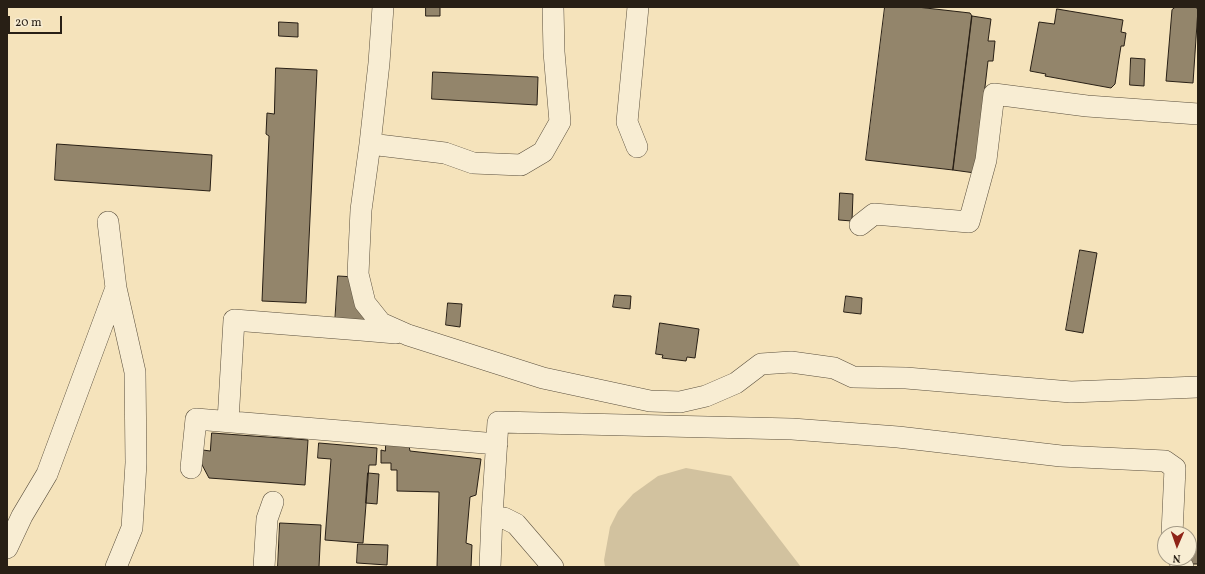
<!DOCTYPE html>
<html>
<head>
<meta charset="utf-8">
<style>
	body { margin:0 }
	#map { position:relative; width:1205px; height:574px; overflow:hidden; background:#f5e3bb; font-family:Vollkorn,serif }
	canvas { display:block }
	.frame { position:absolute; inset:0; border:8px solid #281f15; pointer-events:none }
	.north { position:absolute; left:1157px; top:526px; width:40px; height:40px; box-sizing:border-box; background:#f8edd3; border:1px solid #a59b87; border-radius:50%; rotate:182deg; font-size:11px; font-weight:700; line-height:16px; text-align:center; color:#281f15 }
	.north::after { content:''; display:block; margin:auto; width:14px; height:18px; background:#8f2418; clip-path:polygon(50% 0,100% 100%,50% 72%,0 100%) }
	.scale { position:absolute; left:8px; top:16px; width:54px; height:18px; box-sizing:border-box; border:2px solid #281f15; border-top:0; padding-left:5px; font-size:12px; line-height:14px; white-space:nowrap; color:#281f15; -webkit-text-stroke:3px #f8edd3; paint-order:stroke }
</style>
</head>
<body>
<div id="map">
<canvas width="1205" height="574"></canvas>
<div class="frame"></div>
<div class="north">N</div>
<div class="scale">20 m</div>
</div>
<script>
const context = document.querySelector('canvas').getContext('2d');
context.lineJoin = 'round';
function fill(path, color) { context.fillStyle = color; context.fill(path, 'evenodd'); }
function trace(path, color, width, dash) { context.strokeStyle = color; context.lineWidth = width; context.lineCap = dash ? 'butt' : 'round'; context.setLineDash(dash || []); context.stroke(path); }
const green = new Path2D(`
	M686 468 731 476 801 567H605L604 560 610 527 618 511 633 494 658 476Z`);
const building = new Path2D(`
	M426 7H440V16H426Z
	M885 7H917L970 13 972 16 953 170 866 160Z
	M1176 7H1195L1198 9 1193 83 1166 81 1172 10Z
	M1057 9 1123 20 1121 32 1126 33 1124 46H1121L1115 84 1111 88 1045 76 1046 74 1030 71 1039 22 1054 24Z
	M972 16 991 19 988 41H995L993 61H988L975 173 953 170Z
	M279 22 298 23V37L279 36Z
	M1131 58 1145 59 1144 86 1130 85Z
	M276 68 317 70 306 303 262 301 269 136 266 134 267 113 274 114Z
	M433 72 538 77 537 105 432 99Z
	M57 144 212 155 210 191 55 180Z
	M840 193 853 194 852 221 839 220Z
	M1080 250 1097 253 1083 333 1066 330Z
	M338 276 355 277 366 320 365 326 335 324Z
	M615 295 631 296 630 309 613 307Z
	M846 296 862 298 861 314 844 312Z
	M448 303 462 304 460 327 446 325Z
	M660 323 699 329 695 358 687 357 686 361 662 358 663 355 656 354Z
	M212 433 308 440 305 485 209 478 200 461 203 450 210 451Z
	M319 443 377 448 376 465H369L363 543 325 540 331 459 318 458Z
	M386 445 409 446 410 451 481 459 476 495 470 497 466 543 472 545 471 567H437L439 492 397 491V470H391V463H381V450L385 451Z
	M368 473 379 474 377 504 366 503Z
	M280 523 321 525 319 567H278Z
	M358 544 388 545 387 565 357 563Z
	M1193 546H1198V564H1191Z`);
const minor = new Path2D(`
	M383 7 379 63 370 144 445 153 473 163 521 165 543 152 560 122 554 52 553 7
	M370 144 361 210 358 274 365 303 381 323 408 335 543 378 650 401 680 402 706 396 736 383 761 364 791 362 834 368 853 377 906 378 1071 392 1198 387
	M637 147 627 122 638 7
	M108 222 116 288
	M860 225 874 214 969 222 986 160 994 94 1087 106 1198 114
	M228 421 234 320 361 330 396 333
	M191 468 196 419 497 444
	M492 516 504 518 516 524 553 567
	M7 548 22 516 47 474 116 288 135 372 136 463 132 528 116 567
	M1178 558 1183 567
	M264 567 267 519 273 502
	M490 567 492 516 498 422 792 429 898 437 1061 456 1165 461 1175 468 1172 534`);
fill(green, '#d2c29f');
fill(building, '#93856b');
trace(building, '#281f15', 1);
trace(minor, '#5b503e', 22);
trace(minor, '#f8edd3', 21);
</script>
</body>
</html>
